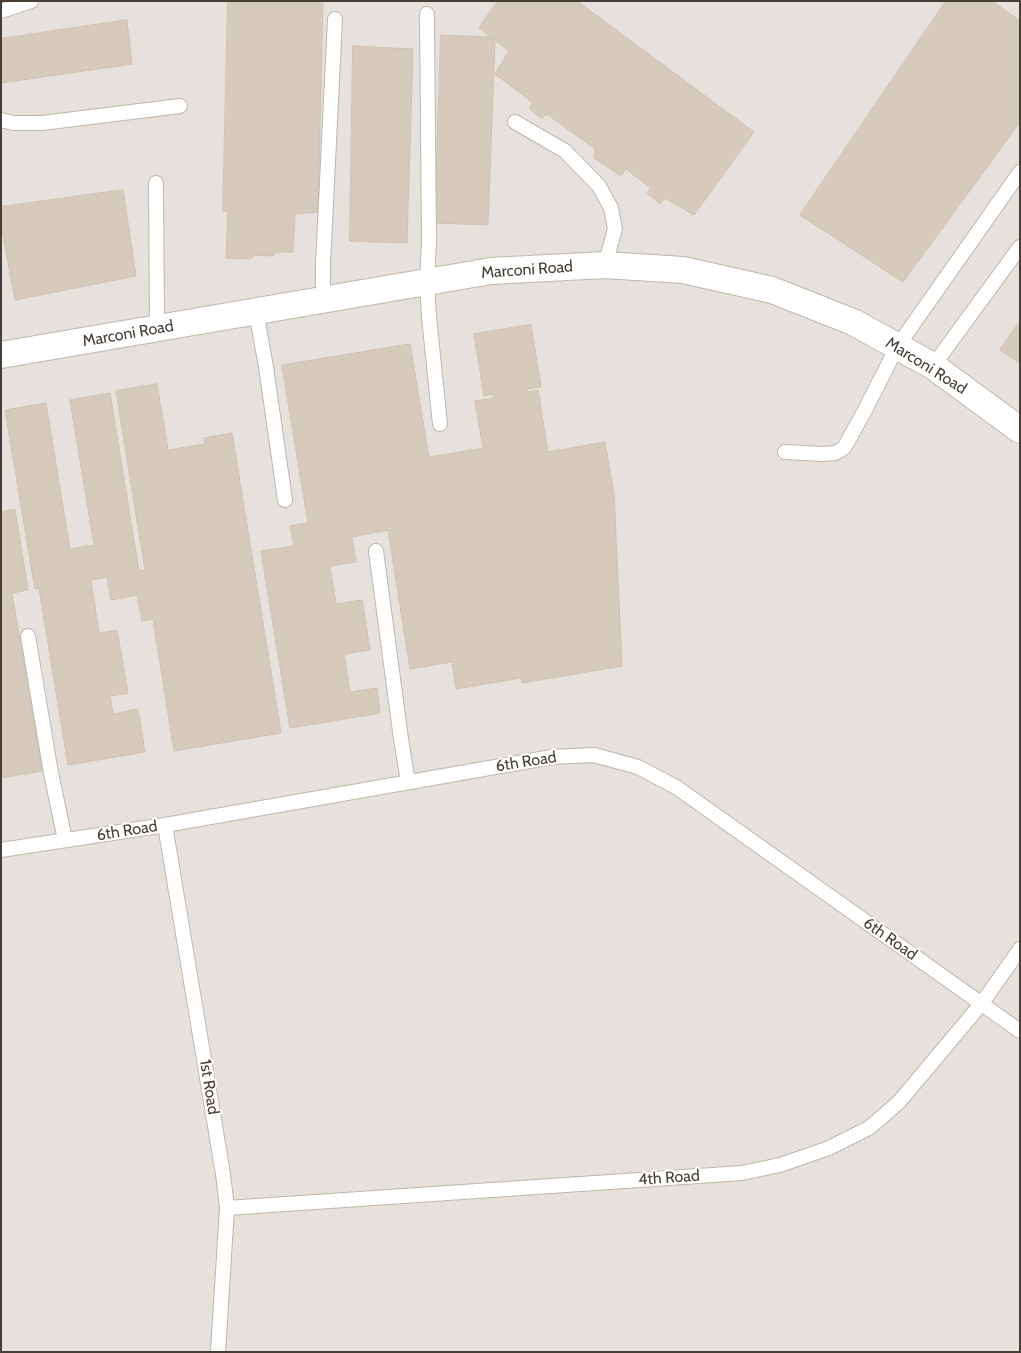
<!DOCTYPE html>
<html>
<head>
<meta charset="utf-8">
<style>
	body { margin:0 }
	#map { position:relative; width:1021px; height:1353px; overflow:hidden; background:#f3efe7; font-family:Cabin,sans-serif }
	canvas { display:block }
	.frame { position:absolute; inset:0; border:2px solid #473f36; pointer-events:none }
</style>
</head>
<body>
<div id="map">
<canvas width="1021" height="1353"></canvas>
<div class="frame"></div>
</div>
<script>
const context = document.querySelector('canvas').getContext('2d');
context.lineJoin = 'round';
function fill(path, color) { context.fillStyle = color; context.fill(path, 'evenodd'); }
function trace(path, color, width, dash) { context.strokeStyle = color; context.lineWidth = width; context.lineCap = dash ? 'butt' : 'round'; context.setLineDash(dash || []); context.stroke(path); }
function write(font, color, halo, rows, align = 'center') {
  context.font = font + ' Cabin,sans-serif'; context.lineWidth = 4; context.setLineDash([]); context.textBaseline = 'middle'; context.strokeStyle = halo; context.fillStyle = color; for (const [text, x, y, turn = 0] of rows) {
    context.save(); context.translate(x, y); context.rotate((+turn || 0) * Math.PI / 180); context.textAlign = isNaN(turn) ? turn : align; if (halo) context.strokeText(text, 0, 0); context.fillText(text, 0, 0); context.restore();
  }
}
const industrial = new Path2D(`
	M1 1H1020V1352H1Z`);
const building = new Path2D(`
	M228 1H323L318 212 295 214 293 252H277L273 256 255 255 250 259 226 258 228 211H223Z
	M498 1H577L754 132 694 215 665 198 660 204 647 193 651 188 626 169 621 176 594 158 595 149 547 114 541 118 530 109 532 102 495 74 509 51 479 28Z
	M946 1H992L1020 21V122L903 282 800 215Z
	M127 20 132 64 1 83V39Z
	M441 35 491 37 495 40 488 225 435 223Z
	M353 46 413 49 407 243 350 241Z
	M123 190 136 276 15 300 1 225V207Z
	M1020 321V363L1000 350Z
	M531 325 541 387 527 389 528 392 538 390 548 452 605 442 614 494 622 666 522 683 521 678 456 689 452 662 410 669 388 530 352 537 356 562 330 566 336 604 362 600 370 650 344 654 350 692 377 688 380 713 290 728 261 551 294 546 290 526 308 523 282 365 410 344 429 457 483 448 475 401 494 398 493 394 484 396 474 334Z
	M157 384 168 450 205 444 204 438 232 433 281 733 174 751 153 619 142 621 137 595 111 600 107 577 91 580 99 633 117 630 128 693 110 696 113 714 138 709 145 752 68 765 39 588 35 589 5 410 46 403 70 549 94 545 70 400 110 393 139 571 145 570 116 391Z
	M15 510 28 590 12 593 42 771 1 778V512Z`);
const lane = new Path2D(`
	M1 11 31 1
	M427 14 429 242 427 282 429 317 440 424
	M1 120 13 123H42L180 106
	M515 122 565 151 599 186 611 208 615 229 605 265
	M156 183 157 328
	M323 300V263L335 19
	M256 311 266 367 285 500
	M933 366 1020 247
	M785 452 823 454 835 453 844 448 865 410 897 347 1020 172
	M376 551 401 739 408 782
	M28 636 51 773 65 840
	M165 825 223 1174 227 1208 218 1352
	M1 850 165 825 552 757 594 755 638 767 676 787 1020 1031
	M227 1208 742 1173 780 1165 829 1148 869 1128 899 1102 982 1003 1020 949`);
const street = new Path2D(`
	M1 355 491 271 605 265 683 270 772 290 853 322 933 366 1020 430`);
const streetNames = [
	["Marconi Road",527,270,-4],
	["Marconi Road",128,334,-10],
	["Marconi Road",926,366,32],
	["6th Road",526,762,-9],
	["6th Road",127,831,-9],
	["6th Road",890,939,35],
	["1st Road",209,1087,81],
	["4th Road",669,1178,-4]
];
fill(industrial, '#e6e1dc');
fill(building, '#d5cabc');
trace(building, '#d0c1b0', 1);
trace(lane, '#bfb6aa', 16);
trace(street, '#bfb6aa', 28);
trace(lane, '#fff', 14);
trace(street, '#fff', 26);
write('16px', '#473f36', '#fff', streetNames);
</script>
</body>
</html>
